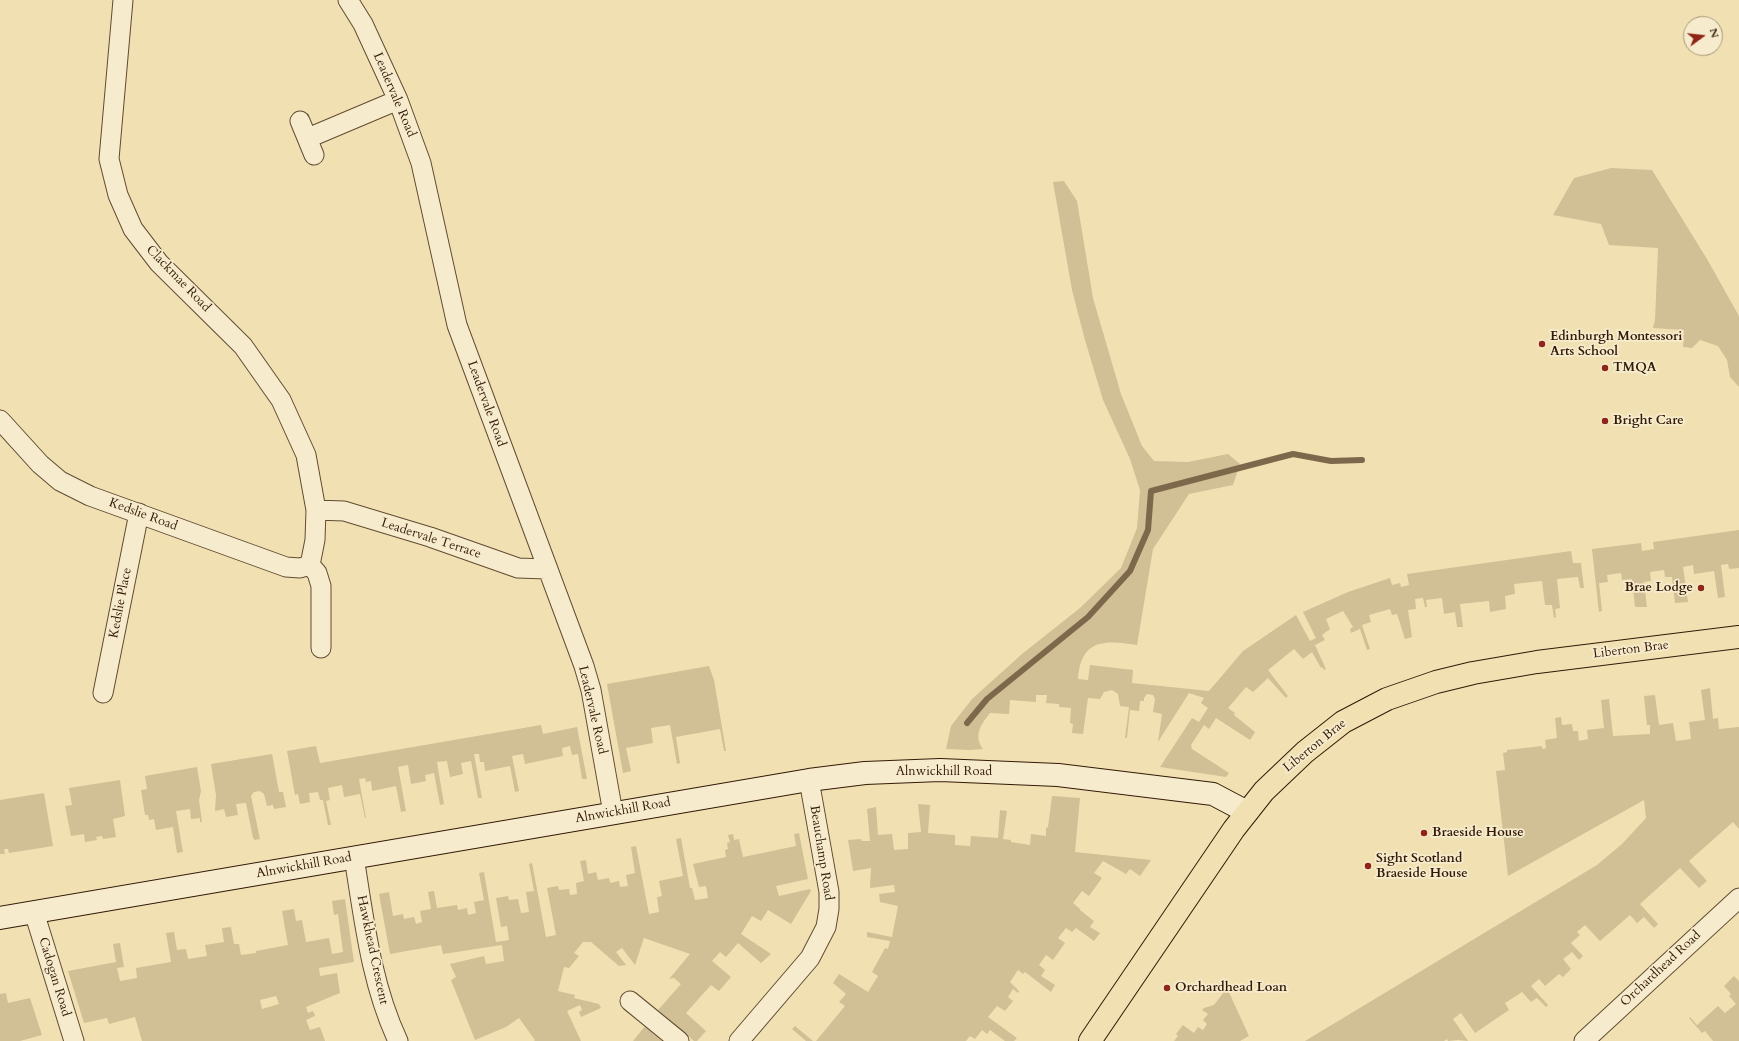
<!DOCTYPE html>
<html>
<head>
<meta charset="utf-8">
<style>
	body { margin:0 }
	#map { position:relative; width:1739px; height:1041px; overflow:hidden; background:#f1e1b2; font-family:Cardo,serif }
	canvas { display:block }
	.north { position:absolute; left:1683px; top:16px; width:40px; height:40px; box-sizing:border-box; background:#f6eccd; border:1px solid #a8987e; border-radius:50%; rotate:75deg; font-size:11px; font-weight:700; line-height:16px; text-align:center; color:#331907 }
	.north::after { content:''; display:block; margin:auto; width:14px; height:18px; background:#8f2418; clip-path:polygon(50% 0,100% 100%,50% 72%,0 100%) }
</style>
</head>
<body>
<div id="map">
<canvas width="1739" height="1041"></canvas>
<div class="north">N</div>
</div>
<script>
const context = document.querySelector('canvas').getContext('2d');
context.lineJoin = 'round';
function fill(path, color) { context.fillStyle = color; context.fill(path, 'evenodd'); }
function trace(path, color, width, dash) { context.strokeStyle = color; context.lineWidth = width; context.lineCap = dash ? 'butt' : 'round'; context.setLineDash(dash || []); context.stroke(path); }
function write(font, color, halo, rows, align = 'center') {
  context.font = font + ' Cardo,serif'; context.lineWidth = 3.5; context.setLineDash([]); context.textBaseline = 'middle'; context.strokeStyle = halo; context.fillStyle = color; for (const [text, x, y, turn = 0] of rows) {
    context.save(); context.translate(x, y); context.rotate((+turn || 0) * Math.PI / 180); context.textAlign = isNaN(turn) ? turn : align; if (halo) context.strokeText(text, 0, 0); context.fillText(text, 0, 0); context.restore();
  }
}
const green = new Path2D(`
	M1611 168 1652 170 1707 259 1739 316V387L1730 377 1727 360 1718 346 1700 340 1692 348 1683 347 1684 330 1653 328 1655 320 1658 248 1609 245 1601 224 1553 215 1574 178Z
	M1064 181 1077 201 1093 298 1121 394 1142 446 1154 461 1188 462 1228 454 1240 464 1233 485 1189 494 1153 549 1137 645C1104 640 1081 639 1078 679L1088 680 1090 665 1133 670 1132 683 1209 691 1243 651 1296 615 1310 641 1316 638 1303 612 1348 592 1390 578 1392 585 1400 583 1401 587 1409 585 1407 574 1571 551 1573 563H1581L1584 588H1580L1578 577 1557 579 1560 608 1555 609 1556 617 1554 618 1552 605H1545L1542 581 1514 584 1515 594 1505 596 1506 609 1490 612 1489 601 1460 604 1463 627H1457L1455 612 1444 614 1442 598 1426 600 1427 607H1425L1423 598 1415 599 1416 609 1408 610 1412 637 1405 639 1397 614 1392 615 1390 609 1369 615 1371 622 1362 625 1370 649 1367 650 1360 629 1351 633 1350 629 1353 627 1343 611 1326 619 1330 629 1322 635 1325 640 1315 645 1326 669 1324 670 1322 667 1321 668 1312 652 1303 659 1294 649 1268 670 1288 696 1286 698 1268 678 1253 692 1246 687 1228 708 1235 713 1234 715 1255 732 1250 740 1216 718 1209 729 1204 725 1191 745 1192 749 1229 773 1226 777 1160 767 1192 718 1199 722 1208 708 1201 703 1204 698 1189 693 1158 742 1162 714 1153 712 1155 699 1153 695 1147 694 1144 698V701H1140L1139 711 1130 710 1127 738H1125L1129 707 1120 706 1118 694 1112 690 1104 692 1100 699 1088 698 1083 734 1072 733 1073 724 1070 723 1071 708 1059 707V704L1046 703 1047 695H1036V702L1010 700 1009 714 990 713C981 724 973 736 983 749L970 750 946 749 951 726 972 699 1022 654 1080 608 1121 568 1137 528 1140 490 1130 459 1103 400 1085 340 1072 290 1053 182Z
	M1739 530V568L1729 569 1728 564 1721 565 1725 597 1718 598 1714 571 1694 574 1693 565 1683 567 1688 602 1675 603 1672 577H1665L1664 570 1650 572 1651 581 1644 582 1647 607H1635L1632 579 1622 580 1621 573 1607 575 1608 582 1599 583 1602 611 1599 612 1592 549 1641 543 1642 551 1654 549 1653 542Z
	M709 666 714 680 726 751H724L720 729 676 737 680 763 677 764 670 725 651 728 653 743 626 748 631 771 623 773 607 684Z
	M1710 688 1713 719 1718 718 1719 729 1739 727V829L1733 822 1689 861 1707 881 1699 888 1680 868 1640 904 1658 924 1654 928 1644 917 1637 923 1630 915 1600 941 1585 925 1577 932 1580 935 1571 943 1583 956 1579 960 1572 952 1563 959 1571 969 1563 977 1559 974 1545 986 1539 979 1531 986 1548 1005 1546 1007 1537 998 1531 1002 1522 992 1505 1003 1509 1010 1475 1033 1461 1013 1453 1019 1468 1041 1458 1040 1448 1041 1447 1039 1444 1041H1305L1597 865 1622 844 1646 818 1644 800 1508 876 1496 771 1505 770 1503 753 1507 752V750L1542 746V749L1546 748 1545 740 1557 738 1555 718 1561 717 1562 725 1572 724 1573 731H1578L1579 741 1588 739 1587 730 1604 728 1601 700 1609 699 1613 736 1650 734V725H1647L1644 696 1655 695 1659 725 1673 723 1676 741 1691 739 1689 722 1705 720 1701 690Z
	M541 725 543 734 577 727 587 779H582L578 754 572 755 570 746 562 748 563 756 525 764 523 754 512 756 519 791 515 792 510 766 485 771 484 762H480L479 754H474L482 798H478L471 761 461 763 463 774 450 777 447 761 437 762 444 804 440 805 434 773 425 775 426 781 411 784 408 765 398 767 406 811 401 812 396 786 372 791 371 781 366 782 365 778 359 779 366 818H365L360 794 344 797 342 785 328 788 330 800 326 801 331 825H328L323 800H320L318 792 309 793 310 802 300 804 298 794 295 795 287 751 316 746 320 763Z
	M272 754 279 792H283L286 807 274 809 273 805 267 806 264 794 260 791 254 792 251 796 260 839 255 840 253 838 246 803 236 804 238 815 226 817 224 809 215 811 216 795 211 764Z
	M197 767 201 791 199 800 202 822H200V818L191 819 190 809 176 811 183 852 177 853 173 827 156 830 154 819 149 820 148 815H145L141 790 147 789 145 776Z
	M120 780 125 816 113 819 116 837 103 839 102 836 96 837 97 840 85 842 84 834 71 836 65 806 72 805 69 788Z
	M44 793 53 846 9 853 8 849H4L5 854H0V800Z
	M1052 796 1080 798 1075 852 1151 860 1140 876 1130 869 1126 874 1103 861 1094 873 1102 878 1089 896 1082 891 1073 903 1080 909V910L1094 921 1090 927 1100 933 1094 941 1076 928 1072 932 1066 928 1058 938 1065 943 1053 960 1046 955 1039 965 1045 970 1041 976 1055 985 1051 992 1025 972 1023 974 1018 970 1010 982 1019 991 1018 993 1013 989 1008 997 1013 1001 1005 1011 997 1006 988 1017 1017 1038 1014 1041H1005L990 1030 987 1034 982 1030 975 1039 970 1036 966 1041H816L845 1006 839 1002 846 994 833 983 839 974 868 992 878 976 872 972 885 948 888 949 890 941 867 937V932L892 937 898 906 880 902 879 894 895 892 894 885 870 888 871 868 853 871 848 840 861 839 862 841H870L867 809 876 807 878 835 892 834 894 850 908 849V833L921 832 918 804 930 805 928 833 955 835V845L970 846 971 836 998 838 1000 810 1007 811 1003 839 1011 840V842L1030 845 1031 834 1046 836V828L1048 827Z
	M799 833 808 879 776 886 779 896 810 889 811 891 791 924 768 910 761 921 752 916 741 934 771 954 761 963 738 943 726 957 720 952 712 961 731 977 719 991 711 985 686 1013 706 1031 697 1041H694L658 1010 681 984 674 978 669 979 690 954 644 938 635 965 622 948 616 952 626 965 619 966 591 942H583L574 953 579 956 569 968 564 967 558 991 575 995 574 998 599 1004 601 1008 581 1017 579 1012 582 1010 580 1005 567 1011 581 1041H534L535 1040 519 1018 506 1027 475 1040 451 980 456 977 450 964 484 956 486 964 504 961 502 945 443 954 441 945 390 954 379 894 389 892 393 916 403 914 404 919 414 917 416 924 422 922 420 911 431 909 428 892 434 891 437 908 457 905 458 910 467 908 468 915 476 913 474 902 484 900 479 873 484 872 496 942 509 940 507 926 501 927 496 898 508 896 509 900 518 899 521 913 529 912 526 892 534 891 529 864 532 863 546 937 556 935 547 888 558 886 559 890 569 889 570 895 577 894 576 883 584 881 580 861 586 860 588 874 596 872 598 880 609 878 610 883 619 881 620 887 628 886 626 875 635 873 631 847 636 846 649 914 659 912 657 897 662 896 659 881 683 876 676 839 681 838 690 888H692L695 900 708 898 706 886 699 887 693 864 726 857 725 850 728 849 727 843 730 842 728 835 733 834 734 840 739 839 743 857 796 846 794 834Z
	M345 899 354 962 319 968 320 976 337 973 340 993 306 1007 308 1013 313 1011 315 1016 306 1020 310 1030 320 1027 325 1041H142L135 1017 109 1024 107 1018 84 1023 68 971 116 962 113 944 120 943 124 967 117 968 120 981 137 978 136 968 171 962 166 933 174 932 177 950 186 949 188 959 207 956 205 945 224 942 222 928 231 927 234 944H239L241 955 256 953V951L288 945 282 911 294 909 296 921 302 920 306 942 329 938 332 954 343 952 338 914 334 915 332 901ZM276 996 279 1004 262 1009 260 1000Z
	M1734 976 1739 981V1041H1713L1705 1031 1702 1033 1701 1032 1689 1018 1690 1017 1697 1025 1718 1006 1725 1013 1736 1004 1729 996 1731 994 1724 986Z
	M1227 988 1249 1036 1240 1041H1174L1178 1036 1176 1034 1183 1025 1194 1033 1198 1027 1203 1030 1207 1024 1203 1020 1208 1014 1202 1010 1204 1008 1214 1005Z
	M6 993 8 1003 30 998 42 1035 20 1041H0V994Z
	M645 1026 664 1041H633Z
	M795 1026 813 1041H806L792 1029Z`);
const stream = new Path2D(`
	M967 723 987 699 1088 617 1130 571 1148 530 1151 491 1293 454 1331 461 1362 460`);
const street = new Path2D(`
	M348 0 363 24 398 100 421 163 457 325 584 666 591 690 613 813
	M300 121 314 155
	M308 138 398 100
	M0 420 40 464 60 481 90 496 286 567 300 568 310 565 315 540 316 510 306 455 281 400 243 346 159 263 133 229 118 195 109 159 123 0
	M316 510 344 511 430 537 518 568 547 569
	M310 565 317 573 321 586V648
	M103 693 139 513
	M354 857C364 919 371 984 398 1041
	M34 912 74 1041
	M630 1001 679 1041
	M739 1041 810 958 826 927 829 909V892L809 780
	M1584 1041 1739 898`);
const secondary = new Path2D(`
	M0 918 809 780 865 773 940 770 1058 775 1213 794 1247 812`);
const primary = new Path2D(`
	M1090 1041 1234 829 1264 791 1305 752 1343 722 1387 699 1436 682 1473 673 1537 662 1739 637`);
const markers = [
	[1542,344,4,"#8f2418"],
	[1605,368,4,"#8f2418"],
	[1605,421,4,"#8f2418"],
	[1701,588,4,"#8f2418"],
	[1424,833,4,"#8f2418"],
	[1368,866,4,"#8f2418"],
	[1167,988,4,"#8f2418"]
];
const streetNames = [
	["Leadervale Road",394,95,67],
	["Clackmae Road",178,279,46],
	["Leadervale Road",486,404,70],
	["Kedslie Road",143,515,20],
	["Leadervale Terrace",431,539,18],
	["Kedslie Place",121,603,-79],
	["Liberton Brae",1631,650,-7],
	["Leadervale Road",592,710,77],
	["Liberton Brae",1315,746,-39],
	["Alnwickhill Road",944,772],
	["Alnwickhill Road",623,811,-10],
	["Beauchamp Road",821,853,81],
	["Alnwickhill Road",304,866,-10],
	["Hawkhead Crescent",372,950,78],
	["Orchardhead Road",1661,969,-43],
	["Cadogan Road",54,977,73]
];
const poiNames = [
	["Edinburgh Montessori",1550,337],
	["Arts School",1550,352],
	["TMQA",1613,368],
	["Bright Care",1613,421],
	["Brae Lodge",1693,588,"right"],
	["Braeside House",1432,833],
	["Sight Scotland",1376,859],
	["Braeside House",1376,874],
	["Orchardhead Loan",1175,988]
];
fill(green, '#d1bf95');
trace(stream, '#7e684b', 6);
trace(street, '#624b32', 21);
trace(secondary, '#331907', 24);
trace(primary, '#331907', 24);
trace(street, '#f6eccd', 19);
trace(secondary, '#f6eccd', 22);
trace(primary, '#f1e1b2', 22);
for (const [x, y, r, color] of markers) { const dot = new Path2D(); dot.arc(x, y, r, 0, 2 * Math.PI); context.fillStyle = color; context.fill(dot); trace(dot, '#f6eccd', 1.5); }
write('13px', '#331907', '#f6eccd', streetNames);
write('bold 13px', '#331907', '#f6eccd', poiNames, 'left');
</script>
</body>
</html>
